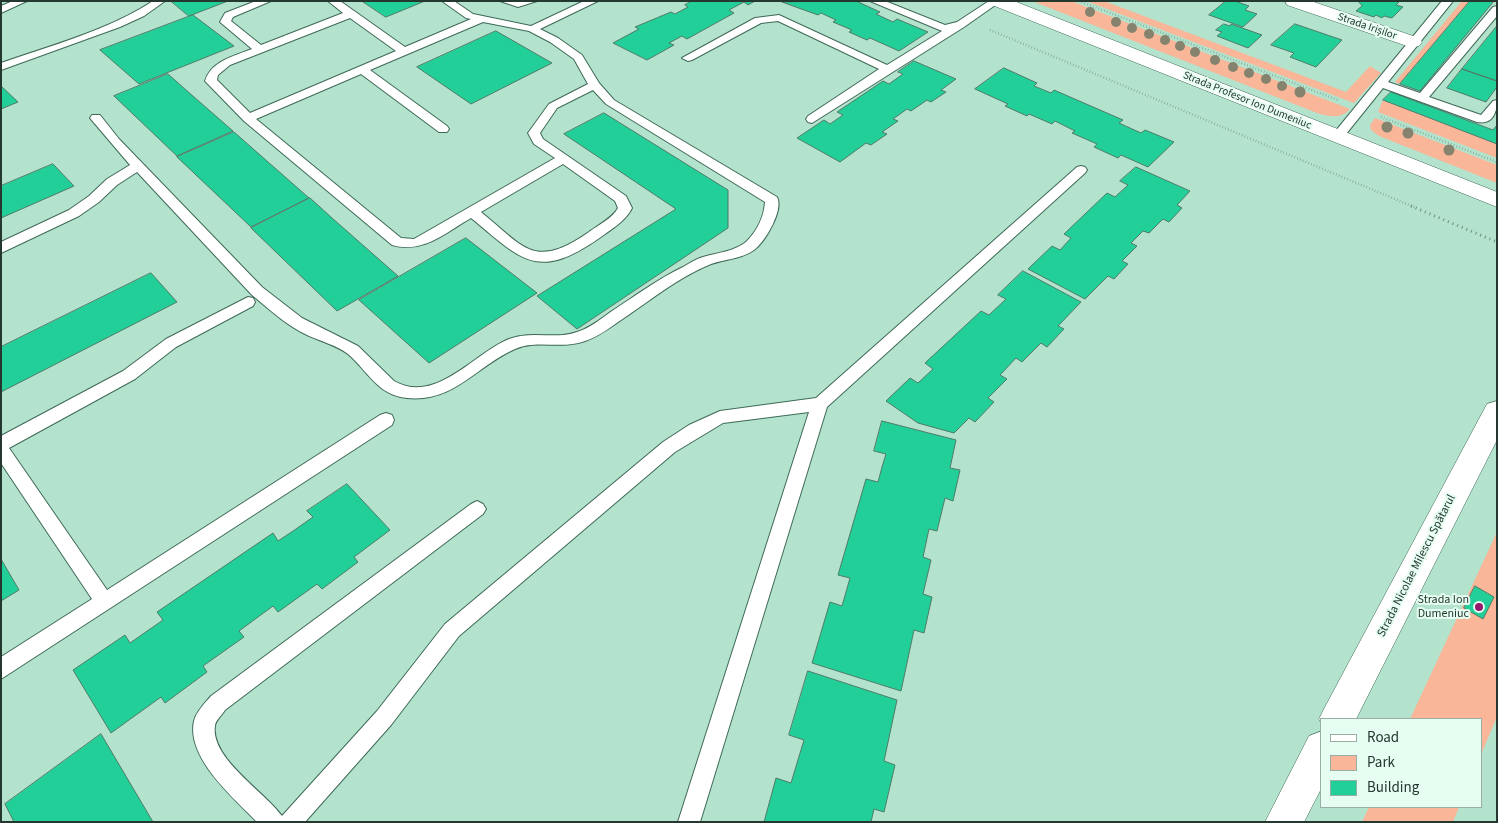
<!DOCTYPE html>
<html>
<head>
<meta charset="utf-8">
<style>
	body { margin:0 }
	#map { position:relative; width:1498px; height:823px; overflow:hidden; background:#b3e2cd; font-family:"Source Sans 3",sans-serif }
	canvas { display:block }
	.frame { position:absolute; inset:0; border:2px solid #25382f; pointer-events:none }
	.legend { position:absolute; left:1320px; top:718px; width:162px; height:90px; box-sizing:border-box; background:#e6fdf2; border:1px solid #99aea4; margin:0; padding:6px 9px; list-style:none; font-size:15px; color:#25382f }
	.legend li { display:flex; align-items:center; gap:10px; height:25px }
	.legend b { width:25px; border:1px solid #99aea4 }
</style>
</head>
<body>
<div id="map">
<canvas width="1498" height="823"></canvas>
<div class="frame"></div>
<ul class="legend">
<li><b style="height:6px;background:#fff"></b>Road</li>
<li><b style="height:14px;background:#f9b698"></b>Park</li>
<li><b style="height:14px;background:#22cf99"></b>Building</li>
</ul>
</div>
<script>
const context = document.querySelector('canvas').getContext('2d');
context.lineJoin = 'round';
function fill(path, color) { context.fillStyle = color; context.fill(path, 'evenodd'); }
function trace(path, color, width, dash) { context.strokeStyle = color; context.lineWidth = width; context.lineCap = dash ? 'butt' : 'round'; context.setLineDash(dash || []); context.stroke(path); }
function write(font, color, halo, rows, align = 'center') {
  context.font = font + ' "Source Sans 3",sans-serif'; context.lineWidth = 4; context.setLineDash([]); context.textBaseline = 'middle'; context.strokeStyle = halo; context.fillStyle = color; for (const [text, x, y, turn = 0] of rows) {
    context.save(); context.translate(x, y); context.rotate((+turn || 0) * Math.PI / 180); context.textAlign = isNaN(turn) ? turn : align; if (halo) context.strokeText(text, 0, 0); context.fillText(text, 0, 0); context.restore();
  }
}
const green = new Path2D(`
	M1032 1H1071L1350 109C1341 119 1329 117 1317 113Z
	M1086 1H1104L1346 92 1370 66 1381 73 1354 103Z
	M1462 1H1470L1400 84 1395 82Z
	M1383 100 1497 144V158L1378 112Z
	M1375 118 1497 165V183L1379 136 1371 130 1370 125Z
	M1497 532V717L1482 752V719H1410Z
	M1369 807H1459L1453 822H1362Z`);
const building = new Path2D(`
	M171 1H228L189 16Z
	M362 1H425L386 17Z
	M692 1H755L748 5 744 2 729 10 734 13 687 39 682 36 669 43 674 45 647 60 613 43 639 29 635 27 671 12 675 14 688 7 685 5Z
	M856 1 880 12 876 14 893 22 897 19 928 32 899 51 870 38 867 40 849 32 852 30 833 22 836 20 821 13 818 15 782 2Z
	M1226 1H1235L1249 6 1245 10 1257 14 1243 27 1209 15Z
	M1358 1H1400L1396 5 1403 7 1392 18 1384 16 1382 18 1376 15 1374 17 1356 11 1362 6Z
	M1470 1H1494L1420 91 1400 84Z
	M193 15 234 46 139 84 100 50Z
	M1224 24 1230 26 1231 24 1262 35 1248 48 1217 36 1222 32 1216 30Z
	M1295 24 1342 40 1316 67 1290 57 1294 53 1271 45Z
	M1497 26V81L1462 69Z
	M496 31 552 63 471 104 417 67Z
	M914 61 956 79 941 90 946 92 931 102 927 100 911 111 907 109 893 119 898 121 882 132 887 134 871 145 866 143 840 162 797 138 824 120 830 124 843 115 837 112 883 81 889 84 903 74 898 72Z
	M1004 68 1037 83 1034 86 1051 93 1054 90 1123 120 1119 123 1141 133 1145 130 1174 142 1148 167 1121 155 1118 158 1094 147 1097 144 1072 133 1075 131 1055 121 1052 124 1029 114 1027 116 1005 106 1008 104 975 89Z
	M1462 69 1497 81V87L1486 102 1447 88Z
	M168 74 186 90 233 131 177 156 114 96Z
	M1 86 18 102 1 109Z
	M1391 92 1493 130 1497 125V144L1383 100Z
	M604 113 728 190V228L577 329 537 296 676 209 564 134Z
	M234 132 251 147 309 198 251 227 177 157Z
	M53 164 74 186 1 218V186Z
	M1136 167 1190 191 1177 205 1182 208 1169 222 1163 219 1149 233 1143 231 1131 243 1137 246 1122 261 1128 264 1114 279 1108 276 1085 299 1028 269 1052 246 1060 250 1071 238 1064 234 1107 193 1115 197 1128 185 1120 181Z
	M310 198 332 218 398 276 337 311 251 228Z
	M466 238 537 293 429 363 359 300Z
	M1023 271 1081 302 1058 326 1064 329 1047 347 1041 343 1022 362 1016 358 1000 375 1007 379 988 398 994 402 975 422 969 418 954 433 918 423 886 401 910 378 918 383 933 369 925 363 981 311 989 315 1006 299 998 295Z
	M151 273 177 302 1 392V347Z
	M882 421 956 440 950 468 960 470 953 501 945 498 937 531 929 529 923 557 931 560 923 594 932 597 924 633 914 630 901 691 812 663 830 602 842 606 850 578 838 575 866 479 878 482 882 467 886 454 874 451Z
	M347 484 390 530 354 557 358 562 322 589 317 584 278 612 273 606 239 631 244 637 203 666 207 672 165 703 161 697 111 733 73 670 125 635 130 643 163 620 157 612 273 533 278 541 296 529 313 517 307 511Z
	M1 559 19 590 1 601Z
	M1475 586 1494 597 1483 619 1464 608Z
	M808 671 897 700 884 761 895 765 884 812 874 809 871 822H764L776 778 791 783 804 740 789 735Z
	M101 734 153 822H14L5 804Z`);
const pathFar1 = new Path2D(`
	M1079 1 1338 100
	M990 30 1414 207
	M1381 117 1497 162`);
const path = new Path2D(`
	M1411 206 1497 242`);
const service = new Path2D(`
	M13 1H27L1 13V6Z
	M153 1H165L144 16 120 27 1 70V63C52 45 107 31 153 1Z
	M256 1H271L233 17 231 21 261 45 343 13 328 1H340L405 47 471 19 466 18 442 1H454L473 14 531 26 584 1H598L540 29 558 38 582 55 599 83 614 100 777 197C784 210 765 242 754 250 742 259 725 259 711 264 679 277 652 299 624 318 612 326 600 336 585 341 562 350 537 339 515 349 476 366 454 403 407 398 377 395 368 371 348 354 336 345 320 341 307 335 286 325 269 309 252 295L137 172 117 185 99 202 79 216 1 253V242L69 210 89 196 107 179 130 165 90 118 92 115H100L119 139 262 287 302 318 358 346 394 381C436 405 474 353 509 339 533 330 555 340 577 332 590 328 601 319 612 311 635 296 658 279 683 267 690 263 696 259 703 257 717 253 735 251 746 242 757 231 764 217 765 202L606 104 593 90 557 108 540 133 543 139 626 196 632 208C626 221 609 231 598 239 536 282 520 258 471 218 445 233 423 254 392 245L244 121 205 81C211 61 234 56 252 49L220 22 225 13ZM350 18 396 51 250 113 217 80 218 75 230 65ZM483 22 529 31 550 42 574 59 588 84 549 104 528 133 534 144 555 158 414 239 401 238 256 119 361 74 439 132H447L449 129 447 126 370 70ZM563 164 615 201 618 208C613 218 598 225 589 232 534 270 525 248 481 212Z
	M500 1H537L518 7Z
	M870 1H885L945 25 957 22 989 1H1001L964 27 812 123 808 122 806 119 808 116 879 69 778 21 761 23 692 60 688 61 682 58 755 18 779 15 887 65 942 31Z
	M1442 1H1453L1388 82 1420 93 1493 7 1497 6V16L1429 97 1481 115 1493 101 1497 100C1497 112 1493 125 1477 122L1383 88 1342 139H1334L1332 136 1334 133Z
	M1081 166 1085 167 1087 170 1085 173 827 407 700 822H678L809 412 723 423 675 452 459 636 391 725 305 822H257C234 798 186 758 194 721 196 712 205 703 211 696L471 504 477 501 483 504 486 509 483 514 225 710C222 715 215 721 215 726 210 758 265 792 282 816L377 711 445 624 663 442 689 425 720 411 816 398 1077 167Z
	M248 297 253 298 255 302 253 306 176 347 135 379 9 448 107 590 380 415 386 413 392 415 394 420 392 425 1 679V657L92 599 1 463V436L123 371 166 339Z`);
const minor = new Path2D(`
	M1285 1H1311L1419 38 1422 42 1419 46 1413 47 1407 46 1287 5Z`);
const primary = new Path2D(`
	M990 1H1014L1497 192V207L992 5Z
	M1497 401V440L1356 719H1322V725L1319 719 1325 707 1487 404Z
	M1322 731V787L1304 822H1265L1309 736Z`);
const trees = [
	[1090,12,5],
	[1116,22,5],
	[1132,28,5],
	[1149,34,5],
	[1165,40,5],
	[1180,46,5],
	[1195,52,5],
	[1215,60,5],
	[1233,67,5],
	[1249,73,5],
	[1266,79,5],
	[1282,86,5],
	[1300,92,5.5],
	[1387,127,5.5],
	[1408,133,5.5],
	[1449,150,5.5]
];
const markers = [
	[1479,607,5,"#96166d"]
];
const farStreetnames = [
	["Strada Irișilor",1367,27,19],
	["Strada Profesor Ion Dumeniuc",1247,101,22]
];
const streetNames = [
	["Strada Nicolae Milescu Spătarul",1417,566,-63]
];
const poiNames = [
	["Strada Ion",1469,600],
	["Dumeniuc",1469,614]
];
fill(green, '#f9b698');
fill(building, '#22cf99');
trace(building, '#4f7b68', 1);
trace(service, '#3e6957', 2);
trace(minor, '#3e6957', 1);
trace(primary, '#3e6957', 1);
trace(pathFar1, '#6d8f80', 2.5, [0.5, 2.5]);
trace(path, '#6d8f80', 3, [1, 4]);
fill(service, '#fff');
fill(minor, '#fff');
fill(primary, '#fff');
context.fillStyle = '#85826d';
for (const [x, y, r] of trees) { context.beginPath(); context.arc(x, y, r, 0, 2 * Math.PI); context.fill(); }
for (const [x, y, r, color] of markers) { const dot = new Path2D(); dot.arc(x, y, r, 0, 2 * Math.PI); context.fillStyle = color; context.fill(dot); trace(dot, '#e6fdf2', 2); }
write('11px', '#25382f', '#e6fdf2', farStreetnames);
write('12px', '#25382f', '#e6fdf2', streetNames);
write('12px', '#25382f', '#e6fdf2', poiNames, 'right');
</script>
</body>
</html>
